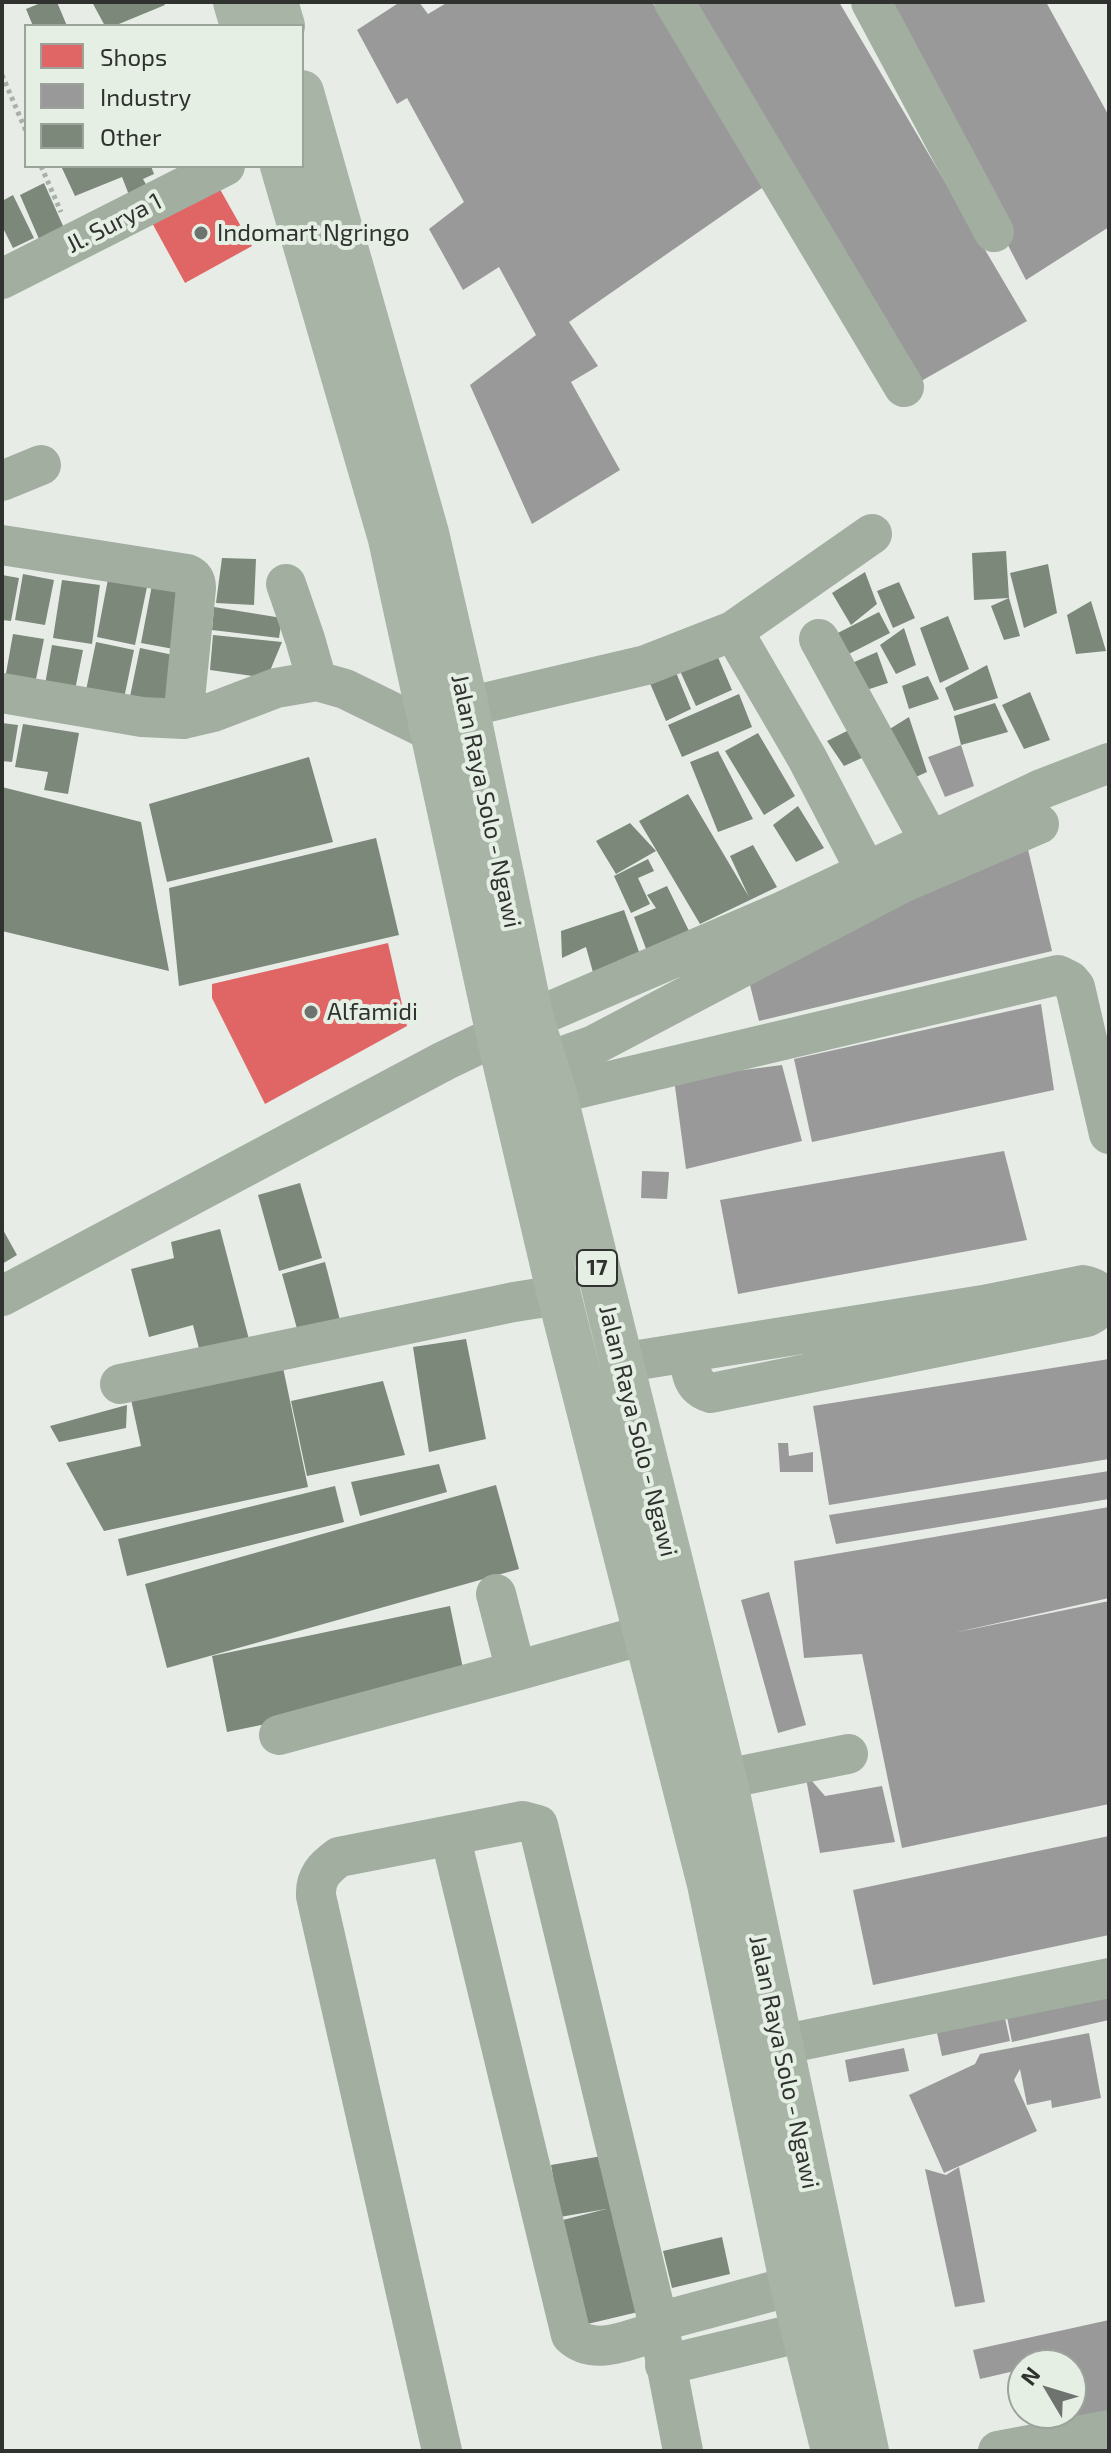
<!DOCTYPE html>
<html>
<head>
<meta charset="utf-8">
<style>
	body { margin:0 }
	#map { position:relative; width:1111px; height:2453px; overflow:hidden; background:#e7ece7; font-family:"Exo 2",sans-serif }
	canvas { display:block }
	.frame { position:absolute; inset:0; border:4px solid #2f322e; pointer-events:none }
	.legend { position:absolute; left:24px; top:24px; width:280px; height:144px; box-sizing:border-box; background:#e5efe4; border:2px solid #9ca39b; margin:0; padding:10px 14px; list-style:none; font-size:24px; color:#2f322e }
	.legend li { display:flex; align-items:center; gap:16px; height:40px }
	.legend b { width:40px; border:2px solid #9ca39b }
	.north { position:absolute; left:1007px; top:2349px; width:80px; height:80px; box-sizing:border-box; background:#e5efe4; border:2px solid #9ca39b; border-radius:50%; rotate:308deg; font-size:22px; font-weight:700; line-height:32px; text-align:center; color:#2f322e }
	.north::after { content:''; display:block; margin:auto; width:28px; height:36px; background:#6f736f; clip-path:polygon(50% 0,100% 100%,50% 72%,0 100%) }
</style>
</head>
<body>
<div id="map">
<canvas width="1111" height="2453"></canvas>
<div class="frame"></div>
<ul class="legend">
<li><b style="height:22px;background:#e06666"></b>Shops</li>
<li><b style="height:22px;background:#999"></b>Industry</li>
<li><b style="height:22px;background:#7b887a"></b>Other</li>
</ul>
<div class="north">N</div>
</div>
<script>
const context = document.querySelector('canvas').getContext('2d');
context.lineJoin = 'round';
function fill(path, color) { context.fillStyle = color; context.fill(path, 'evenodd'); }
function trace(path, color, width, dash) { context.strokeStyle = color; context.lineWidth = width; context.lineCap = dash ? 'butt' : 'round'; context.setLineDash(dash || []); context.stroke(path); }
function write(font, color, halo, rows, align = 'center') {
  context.font = font + ' "Exo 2",sans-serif'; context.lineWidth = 8; context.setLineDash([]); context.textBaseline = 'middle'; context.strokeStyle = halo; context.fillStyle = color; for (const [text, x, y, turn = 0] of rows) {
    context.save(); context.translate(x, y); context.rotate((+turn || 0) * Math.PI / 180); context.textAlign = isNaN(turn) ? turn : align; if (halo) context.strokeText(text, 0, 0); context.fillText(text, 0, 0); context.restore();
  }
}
const shops = new Path2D(`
	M217 184 252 246 185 283 151 221Z
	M388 943 407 1026 265 1104 212 998V984Z`);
const industry = new Path2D(`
	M400 2H419L428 14 448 2H652L769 183 569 322 598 366 571 382 620 470 532 524 470 385 536 335 499 267 463 290 429 229 464 202 407 98 397 104 357 30Z
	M686 2H839L1027 321 907 389Z
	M882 2H1046L1109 116V227L1026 280Z
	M961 745 974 786 945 797 928 757Z
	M1026 841 1052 951 759 1021 746 969Z
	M1041 1004 1054 1090 812 1142 794 1059Z
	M782 1065 802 1141 686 1169 674 1079Z
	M1004 1151 1027 1240 738 1294 720 1200Z
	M642 1171 669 1172 667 1199 641 1198Z
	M1109 1359V1459L829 1505 813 1406Z
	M778 1443H788L789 1456 813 1452V1472H780Z
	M1109 1471V1499L836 1544 829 1515Z
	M1109 1507V1598L953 1633 1109 1601V1804L902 1848 862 1654 804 1658 794 1561Z
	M769 1592 806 1725 778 1733 741 1600Z
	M805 1773 825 1796 882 1786 895 1842 820 1853Z
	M1109 1836V1935L873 1985 853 1890Z
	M1109 1996V2020L1012 2042 1006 2012Z
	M1003 2009 1010 2041 942 2056 935 2024Z
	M1089 2033 1101 2098 1052 2108 1051 2100 1027 2105 1020 2069 1014 2080 1037 2131 944 2173 909 2095 975 2064 980 2054Z
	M904 2048 909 2071 849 2082 845 2060Z
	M959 2167 985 2302 955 2307 925 2169 946 2175Z
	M1109 2320V2413L1058 2425 1054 2413H1071V2365H1023V2369L980 2379 973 2350Z`);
const building = new Path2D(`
	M43 2H57L67 26H33L26 9Z
	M92 2H163L165 5 114 26H105Z
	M61 166H151L154 174 143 179 148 188 129 195 122 177 75 196Z
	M44 183 64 228 39 239 20 195Z
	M13 195 34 238 13 248 2 226V201Z
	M1006 551 1009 598 1020 636 1004 640 991 606 1009 598 974 600 972 553Z
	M222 558 256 559 254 605 216 603Z
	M1048 564 1057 613 1024 628 1010 573Z
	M865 572 877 604 851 625 832 593Z
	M23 574 54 580 45 625 15 620Z
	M2 575 19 578 11 621 2 620Z
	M108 579 147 587 135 645 97 637Z
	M62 580 100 585 92 644 53 638Z
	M899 582 915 618 893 628 877 591Z
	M152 585 191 592 179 650 141 643Z
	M1091 601 1106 651 1076 654 1067 615Z
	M214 607 282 618 279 638 212 630Z
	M879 612 890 633 837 660 826 639Z
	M948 616 969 669 940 683 920 628Z
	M904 628 916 665 896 674 880 645Z
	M13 634 44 639 35 684 5 679Z
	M213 635 282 642 267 678 210 670Z
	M96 642 134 650 122 708 84 700Z
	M52 645 83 650 74 695 44 690Z
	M140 648 178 656 166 714 128 706Z
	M877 652 888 683 857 693 843 667Z
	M717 655 732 690 696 706 680 671Z
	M987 665 998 698 954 711 945 688Z
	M675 670 691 709 666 721 649 681Z
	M928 676 939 699 909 709 902 686Z
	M1030 692 1050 740 1024 749 1002 705Z
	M739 694 752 727 682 757 668 725Z
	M995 703 1008 732 961 745 954 716Z
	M909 717 927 772 907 781 880 735Z
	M2 723 18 725 12 762 2 761Z
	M23 724 79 733 68 794 44 790 48 772 15 767Z
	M859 725 875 752 844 766 827 741Z
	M758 733 795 796 764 815 725 751Z
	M718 751 753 819 718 832 690 762Z
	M309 757 333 842 167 882 149 804Z
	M2 787 141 822 169 971 2 931Z
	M688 794 749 897 730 856 753 845 777 887 700 924 639 821Z
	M798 806 824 848 796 862 773 825Z
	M630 823 656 851 616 874 596 841Z
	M376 838 399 935 179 986 169 888Z
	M648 859 654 871 638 878 650 904 631 913 614 876Z
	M667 886 690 933 648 954 634 917 656 908 647 895Z
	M624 910 642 960 594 976 586 947 562 958 561 931Z
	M300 1183 322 1258 279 1271 258 1195Z
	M2 1228 17 1255 2 1264Z
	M220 1229 251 1347 202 1360 193 1325 149 1337 131 1269 174 1258 171 1242Z
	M325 1262 341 1324 299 1336 282 1274Z
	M466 1339 486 1439 429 1452 413 1347Z
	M281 1358 308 1487 104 1531 66 1463 141 1446 129 1390Z
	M383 1381 405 1455 307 1476 291 1401Z
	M127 1405 126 1428 59 1442 50 1426Z
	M439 1464 447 1492 360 1516 351 1482Z
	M496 1485 519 1569 167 1668 145 1584Z
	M335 1486 344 1522 127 1576 118 1539Z
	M450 1606 466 1683 227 1732 212 1656Z
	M602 2156 638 2312 579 2326 555 2222 606 2209 560 2217 551 2165Z
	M722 2237 730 2274 672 2288 663 2251Z`);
const path = new Path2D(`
	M2 75 26 131
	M41 166 61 212`);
const minor = new Path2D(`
	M674 2 904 387
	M871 2 994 232
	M2 279 225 166
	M2 481 41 465
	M2 545 187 574C194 577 196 581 196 588L183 719
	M286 584 305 639 317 681
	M733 631 807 758 866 871
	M819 639 930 841
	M2 693 142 717 183 719 213 712 276 688 317 681 345 689 431 731
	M467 707 646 665 733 631 872 534
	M532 1019 783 911 1039 790 1109 763
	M546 1062 594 1045 900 884 1039 824
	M555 1094 1058 975 1070 981 1075 987 1109 1134
	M2 1296 444 1061 498 1035
	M620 1363 983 1305 1083 1285C1093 1287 1097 1289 1101 1298L1094 1313 1087 1317 711 1393C691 1387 691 1371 688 1352
	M120 1384 514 1302 559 1295
	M496 1594 516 1671 647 1634
	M279 1735 516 1671
	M725 1779 848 1754
	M450 1835 571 2335C595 2358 632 2338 659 2331
	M780 2045 1109 1978
	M658 2322 792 2286
	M665 2365 803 2332
	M442 2451 316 1896C315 1877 324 1868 339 1857L523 1821 538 1825 658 2322 683 2451
	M998 2451 1109 2430`);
const highway = new Path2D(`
	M235 2 242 26
	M276 2 283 26
	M302 92 427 533 467 707 532 1019 555 1094 725 1779 867 2451
	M282 166 390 539 498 1035 559 1295 709 1884 792 2286 833 2451`);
const markers = [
	[201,233,8,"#6f736f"],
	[311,1012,8,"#6f736f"]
];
const shields = [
	[597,1268,40]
];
const shieldNames = [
	["17",597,1268]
];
const streetNames = [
	["Jl. Surya 1",114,223,-27],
	["Jalan Raya Solo - Ngawi",486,801,78],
	["Jalan Raya Solo - Ngawi",638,1431,76],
	["Jalan Raya Solo - Ngawi",784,2062,78]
];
const poiNames = [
	["Indomart Ngringo",217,233],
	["Alfamidi",327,1012]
];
fill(shops, '#e06666');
fill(industry, '#999');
fill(building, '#7b887a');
trace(path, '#a8b0a7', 5, [4, 4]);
trace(minor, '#a1aea0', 40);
trace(highway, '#a7b4a6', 44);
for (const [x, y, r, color] of markers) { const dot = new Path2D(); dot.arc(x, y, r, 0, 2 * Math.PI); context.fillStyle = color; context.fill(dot); trace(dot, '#e5efe4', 3); }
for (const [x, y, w] of shields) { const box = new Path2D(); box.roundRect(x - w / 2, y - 18, w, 36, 6); context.fillStyle = '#e5efe4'; context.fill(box); trace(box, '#2f322e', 2); }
write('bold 22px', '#2f322e', null, shieldNames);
write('24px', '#2f322e', '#e5efe4', streetNames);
write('24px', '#2f322e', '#e5efe4', poiNames, 'left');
</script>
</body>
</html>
